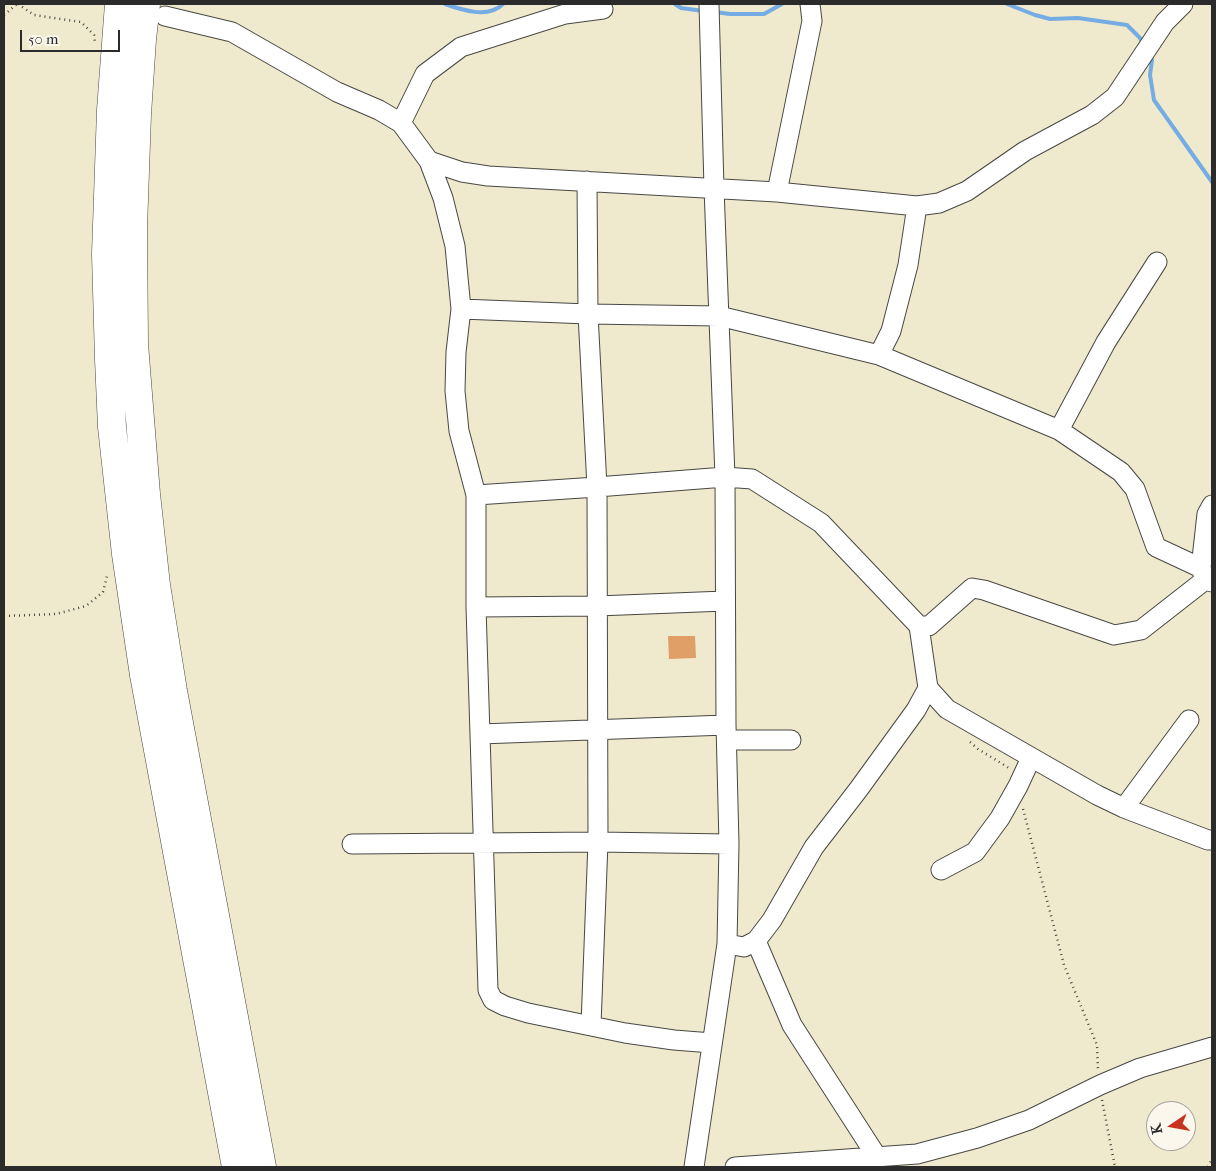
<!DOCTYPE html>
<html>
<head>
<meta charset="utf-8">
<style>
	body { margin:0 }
	#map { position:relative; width:1216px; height:1171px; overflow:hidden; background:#efe9ce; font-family:"IM FELL French Canon",serif }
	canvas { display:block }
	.frame { position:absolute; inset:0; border:5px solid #2b2b2b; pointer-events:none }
	.north { position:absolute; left:1146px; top:1101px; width:50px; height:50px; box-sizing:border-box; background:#fbf7ec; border:1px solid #a8a59f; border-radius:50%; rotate:258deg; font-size:14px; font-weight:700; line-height:20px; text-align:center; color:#2b2b2b }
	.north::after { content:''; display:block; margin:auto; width:18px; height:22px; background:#c8321e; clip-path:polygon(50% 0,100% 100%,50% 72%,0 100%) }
	.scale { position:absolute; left:20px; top:30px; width:100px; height:22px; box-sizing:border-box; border:2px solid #2b2b2b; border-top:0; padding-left:6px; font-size:15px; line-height:18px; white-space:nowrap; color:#2b2b2b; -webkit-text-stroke:4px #fbf7ec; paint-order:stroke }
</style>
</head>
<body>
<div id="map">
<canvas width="1216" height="1171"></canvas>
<div class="frame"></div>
<div class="north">K</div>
<div class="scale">50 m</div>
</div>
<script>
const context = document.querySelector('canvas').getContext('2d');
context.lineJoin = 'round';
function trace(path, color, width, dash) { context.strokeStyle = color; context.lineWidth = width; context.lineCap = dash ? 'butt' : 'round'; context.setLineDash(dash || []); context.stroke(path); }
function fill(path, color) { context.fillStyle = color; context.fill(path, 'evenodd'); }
const stream = new Path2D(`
	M445 4C462 10 488 19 503 4
	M675 4 681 8 703 11
	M1007 4 1035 15 1050 19 1078 18 1127 25 1140 38 1143 44
	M715 12 730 14H764L782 4
	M1150 56 1152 60 1150 75 1154 100 1212 182`);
const building = new Path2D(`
	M668 636H695L696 658 669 659Z`);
const path = new Path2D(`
	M18 4 34 15 81 22 94 35 95 43
	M4 15 17 4
	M4 616 56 614 86 606 103 592 107 576
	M970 742 978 749 1009 768
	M1023 809 1064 965 1097 1045 1098 1070
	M1102 1100 1115 1167
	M1208 1167 1212 1159`);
const minor = new Path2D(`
	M165 16 232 32 337 92 379 110 401 123 429 161 443 198 455 246 461 309 456 352 455 391 459 431 476 495V607L488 990 493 1000 505 1006 528 1013 625 1033 674 1040 712 1043
	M401 123 425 74 461 47 565 14 603 9
	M429 161 462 172 488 176 777 192 917 206
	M587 181 588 314 597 487 598 842 591 1025
	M777 192 812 21 810 4
	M461 309 588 314 719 316 879 355 1059 430 1121 472 1135 489 1156 547 1201 568 1205 580
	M879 355 891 331 908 265 917 206 939 203 967 191 1025 151 1092 115 1115 97 1165 22 1183 4
	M1059 430 1106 342 1157 262
	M476 495 597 487 725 477 752 479 821 523 919 626 928 688 916 710 858 790 814 847 772 920 756 941 744 947 727 944
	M1201 568 1207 514 1212 505
	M476 607 597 606 725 601
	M919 626H929L972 588 984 590 1114 635 1141 630 1205 580 1212 582
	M928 688 947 709 1097 795 1124 808 1208 840H1212
	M480 734 726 725
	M727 740H791
	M1124 808 1189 720
	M352 844 598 842 729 844
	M941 870 975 852 1000 818 1018 786 1031 758
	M756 941 792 1025 877 1157
	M694 1167 727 944 729 844 726 725 725 477 714 188 709 4
	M735 1167 917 1154 977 1138 1029 1120 1100 1085 1140 1068 1212 1047`);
const highway = new Path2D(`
	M119 4 111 110 106 254 109 359 112 427 126 554 144 675 236 1167
	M146 4 142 39 137 114 133 228 134 344 146 494 156 585 173 691 262 1167`);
trace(stream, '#74ace3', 4);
fill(building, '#e09f66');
trace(minor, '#484843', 21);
trace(highway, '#484843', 29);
trace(path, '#484843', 2.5, [1, 4]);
trace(minor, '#fff', 19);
trace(highway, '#fff', 28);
</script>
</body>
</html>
